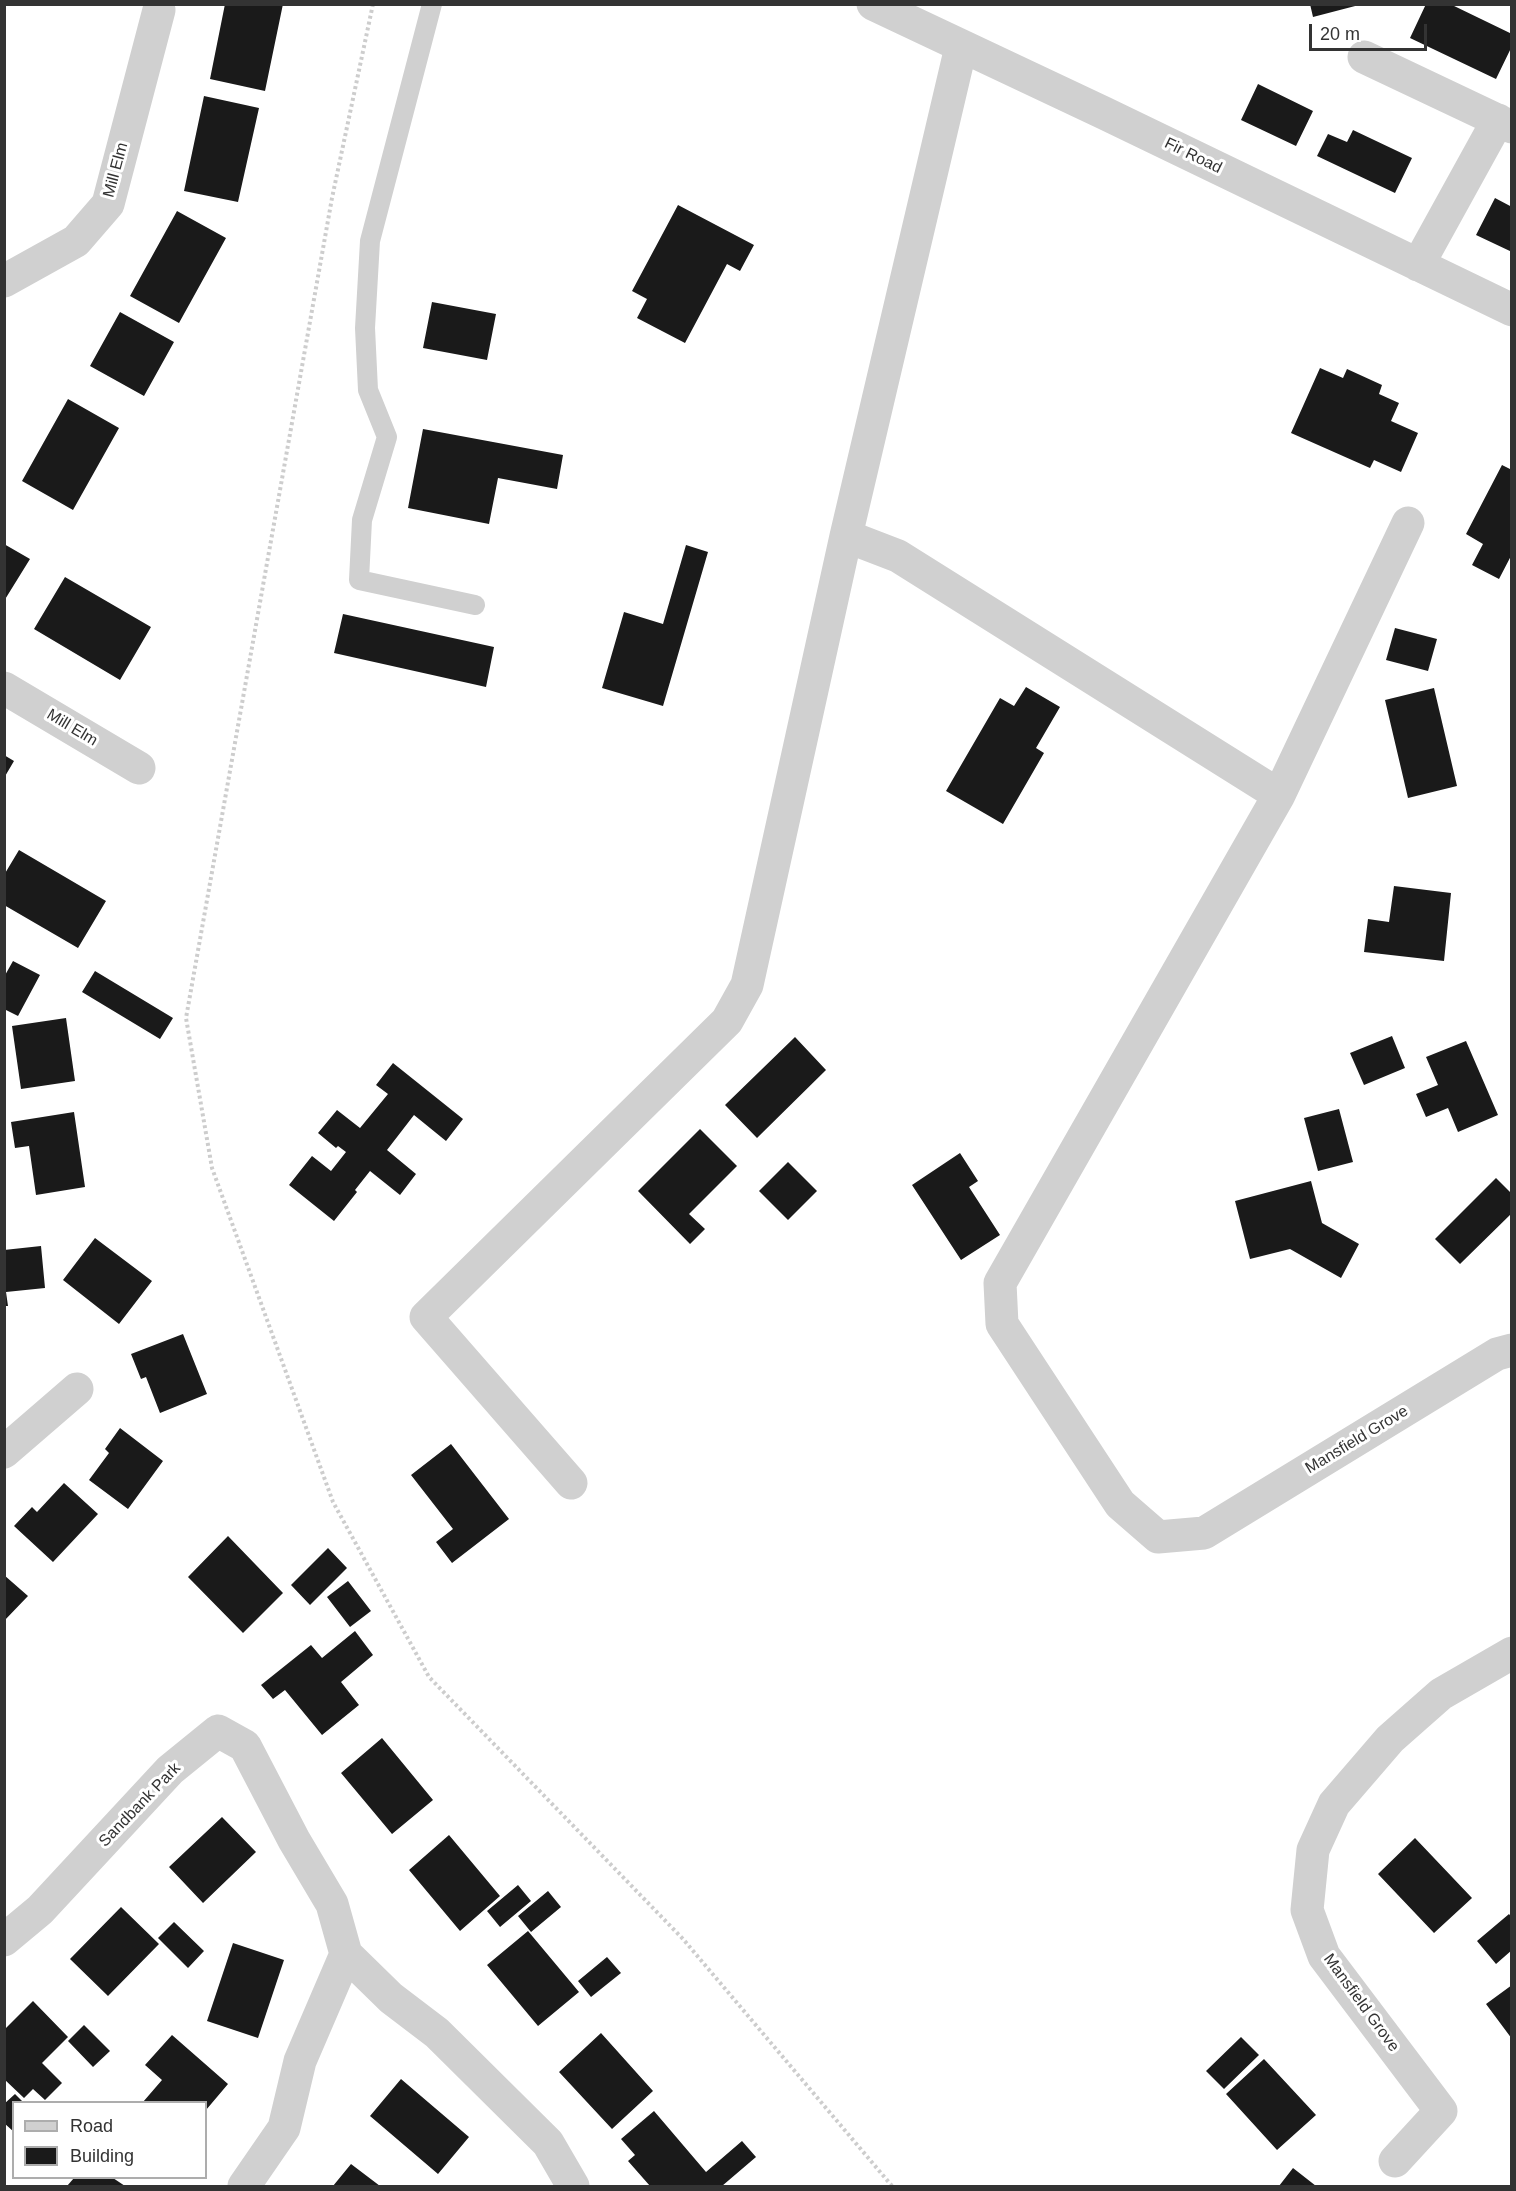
<!DOCTYPE html>
<html>
<head>
<meta charset="utf-8">
<style>
	body { margin:0 }
	#map { position:relative; width:1516px; height:2191px; overflow:hidden; background:#fff; font-family:Arial,sans-serif }
	canvas { display:block }
	.frame { position:absolute; inset:0; border:6px solid #333; pointer-events:none }
	.legend { position:absolute; left:12px; top:2101px; width:195px; height:78px; box-sizing:border-box; background:#fff; border:2px solid #adadad; margin:0; padding:8px 10px; list-style:none; font-size:18px; color:#333 }
	.legend li { display:flex; align-items:center; gap:12px; height:30px }
	.legend b { width:30px; border:2px solid #adadad }
	.scale { position:absolute; left:1309px; top:24px; width:118px; height:27px; box-sizing:border-box; border:3px solid #333; border-top:0; padding-left:8px; font-size:18px; line-height:21px; white-space:nowrap; color:#333; -webkit-text-stroke:4px #fff; paint-order:stroke }
</style>
</head>
<body>
<div id="map">
<canvas width="1516" height="2191"></canvas>
<div class="frame"></div>
<ul class="legend">
<li><b style="height:8px;background:#d0d0d0"></b>Road</li>
<li><b style="height:16px;background:#1a1a1a"></b>Building</li>
</ul>
<div class="scale">20 m</div>
</div>
<script>
const context = document.querySelector('canvas').getContext('2d');
context.lineJoin = 'round';
function fill(path, color) { context.fillStyle = color; context.fill(path, 'evenodd'); }
function trace(path, color, width, dash) { context.strokeStyle = color; context.lineWidth = width; context.lineCap = dash ? 'butt' : 'round'; context.setLineDash(dash || []); context.stroke(path); }
function write(font, color, halo, rows, align = 'center') {
  context.font = font + ' Arial,sans-serif'; context.lineWidth = 6; context.setLineDash([]); context.textBaseline = 'middle'; context.strokeStyle = halo; context.fillStyle = color; for (const [text, x, y, turn = 0] of rows) {
    context.save(); context.translate(x, y); context.rotate((+turn || 0) * Math.PI / 180); context.textAlign = isNaN(turn) ? turn : align; if (halo) context.strokeText(text, 0, 0); context.fillText(text, 0, 0); context.restore();
  }
}
const building = new Path2D(`
	M225 4H283L265 91 210 79Z
	M1310 4H1359V5L1313 17Z
	M1426 4H1450L1512 34V46L1496 79 1410 38Z
	M1258 84 1313 111 1296 146 1241 120Z
	M204 96 259 108 238 202 184 191Z
	M1353 130 1412 158 1395 193 1317 156 1328 134 1347 142Z
	M1495 198 1512 207V252L1476 235Z
	M678 205 754 245 740 271 727 264 685 343 637 318 647 299 632 291Z
	M177 211 226 238 179 323 130 296Z
	M432 302 496 314 487 360 423 348Z
	M120 312 174 342 144 396 90 366Z
	M1320 368 1343 378 1347 369 1382 385 1379 394 1399 403 1391 421 1418 433 1401 472 1374 460 1370 468 1291 433Z
	M68 399 119 428 73 510 22 481Z
	M423 429 563 455 557 489 498 478 489 524 408 508Z
	M1502 465 1512 470V554L1499 579 1472 565 1483 544 1466 534Z
	M4 544 30 559 4 601Z
	M686 545 708 552 663 706 602 688 624 612 663 624Z
	M65 577 151 627 120 680 34 629Z
	M343 614 494 647 486 687 334 653Z
	M1395 628 1437 639 1428 671 1386 660Z
	M1026 687 1060 707 1036 748 1044 753 1003 824 946 791 1000 698 1014 706Z
	M1434 688 1457 786 1408 798 1385 700Z
	M4 755 14 761 4 778Z
	M19 850 106 901 78 948 4 905V875Z
	M1394 886 1451 893 1444 961 1364 952 1368 919 1389 922Z
	M13 961 40 975 18 1016 4 1009V977Z
	M95 971 173 1018 160 1039 82 992Z
	M66 1018 75 1081 21 1089 12 1026Z
	M1392 1036 1405 1068 1364 1085 1350 1053Z
	M795 1037 826 1070 757 1138 725 1105Z
	M1466 1041 1498 1115 1458 1132 1448 1108 1426 1117 1416 1094 1438 1085 1426 1057Z
	M393 1063 463 1119 446 1141 414 1115 387 1150 416 1174 400 1195 370 1171 355 1190 357 1192 334 1221 289 1185 312 1156 331 1171 346 1152 338 1146 336 1148 318 1133 337 1110 360 1128 388 1094 376 1085Z
	M1339 1109 1353 1162 1318 1171 1304 1118Z
	M74 1112 85 1187 36 1195 29 1146 15 1148 11 1122Z
	M700 1129 737 1166 689 1214 705 1229 690 1244 638 1191Z
	M960 1153 978 1181 969 1187 1000 1235 961 1260 912 1185Z
	M788 1162 817 1191 788 1220 759 1191Z
	M1496 1178 1512 1194V1213L1460 1264 1435 1239Z
	M1311 1181 1322 1223 1359 1244 1341 1278 1290 1249 1250 1259 1235 1201Z
	M95 1238 152 1281 119 1324 63 1280Z
	M41 1246 45 1288 6 1292 8 1306H4V1250Z
	M183 1334 207 1394 160 1413 146 1377 141 1379 131 1354Z
	M120 1428 163 1461 128 1509 89 1480 109 1453 105 1449Z
	M451 1444 509 1519 452 1563 436 1542 453 1529 411 1475Z
	M64 1483 98 1514 53 1562 14 1526 32 1507 37 1512Z
	M228 1536 283 1593 243 1633 188 1577Z
	M328 1548 347 1568 310 1605 291 1585Z
	M4 1575 28 1596 4 1621Z
	M348 1581 371 1611 350 1627 327 1597Z
	M355 1631 373 1655 341 1682 359 1705 322 1735 285 1690 273 1699 261 1685 311 1645 322 1658Z
	M382 1738 433 1800 392 1834 341 1773Z
	M222 1817 256 1852 203 1903 169 1867Z
	M449 1835 500 1896 460 1931 409 1870Z
	M1415 1838 1472 1898 1434 1933 1378 1874Z
	M518 1885 531 1901 500 1927 487 1911Z
	M548 1891 561 1907 531 1932 518 1916Z
	M121 1907 159 1944 108 1996 70 1959Z
	M1509 1914 1512 1918V1950L1496 1964 1477 1941Z
	M174 1922 204 1951 188 1968 158 1938Z
	M528 1931 579 1992 538 2026 487 1965Z
	M233 1943 284 1960 258 2038 207 2021Z
	M607 1957 621 1973 591 1997 578 1981Z
	M1512 1985V2039L1486 2004Z
	M33 2001 68 2037 42 2063 62 2083 45 2100 33 2089 24 2098 4 2079V2030Z
	M84 2025 110 2051 93 2067 68 2041Z
	M601 2033 653 2091 612 2129 559 2072Z
	M172 2035 228 2084 206 2110V2102H143L162 2080 145 2065Z
	M1241 2037 1259 2055 1224 2089 1206 2071Z
	M1264 2059 1316 2115 1277 2150 1226 2094Z
	M401 2079 469 2137 438 2174 370 2116Z
	M15 2094 23 2102H14V2132L4 2123V2104Z
	M654 2111 706 2172 742 2141 756 2157 722 2186H650L628 2161 635 2155 621 2139Z
	M351 2164 380 2186H333Z
	M1293 2168 1316 2186H1279Z
	M74 2178H113L125 2186H67Z`);
const path = new Path2D(`
	M373 4 332 198 186 1018 212 1168 333 1502 429 1677 683 1939 892 2186`);
const lane = new Path2D(`
	M432 4 370 241 365 328 368 390 387 437 362 520 359 580 475 605`);
const street = new Path2D(`
	M873 4 1104 113 1512 310
	M1364 57 1512 127
	M1418 265 1498 120
	M4 281 76 241 108 204 159 10
	M1408 523 1279 795 1000 1283 1002 1324 1120 1504 1158 1537 1204 1533 1497 1354 1512 1350
	M846 536 898 556 1279 795
	M4 688 139 768
	M4 1452 77 1389
	M571 1483 426 1317 727 1021 747 985 846 536 961 47
	M4 1940 40 1910 170 1770 218 1731 245 1746 294 1840 332 1904 346 1954 391 1998 437 2033 548 2143 573 2186
	M1395 2161 1441 2111 1324 1956 1307 1910 1313 1850 1334 1804 1390 1739 1441 1694 1512 1653
	M244 2186 284 2128 300 2061 346 1954`);
const streetNames = [
	["Fir Road",1193,156,26],
	["Mill Elm",116,170,-75],
	["Mill Elm",72,728,31],
	["Mansfield Grove",1357,1440,-31],
	["Sandbank Park",140,1805,-46],
	["Mansfield Grove",1361,2003,54]
];
fill(building, '#1a1a1a');
trace(path, '#cdcdcd', 4, [3, 3]);
trace(lane, '#d0d0d0', 20);
trace(street, '#d0d0d0', 33);
write('16px', '#333', '#fff', streetNames);
</script>
</body>
</html>
